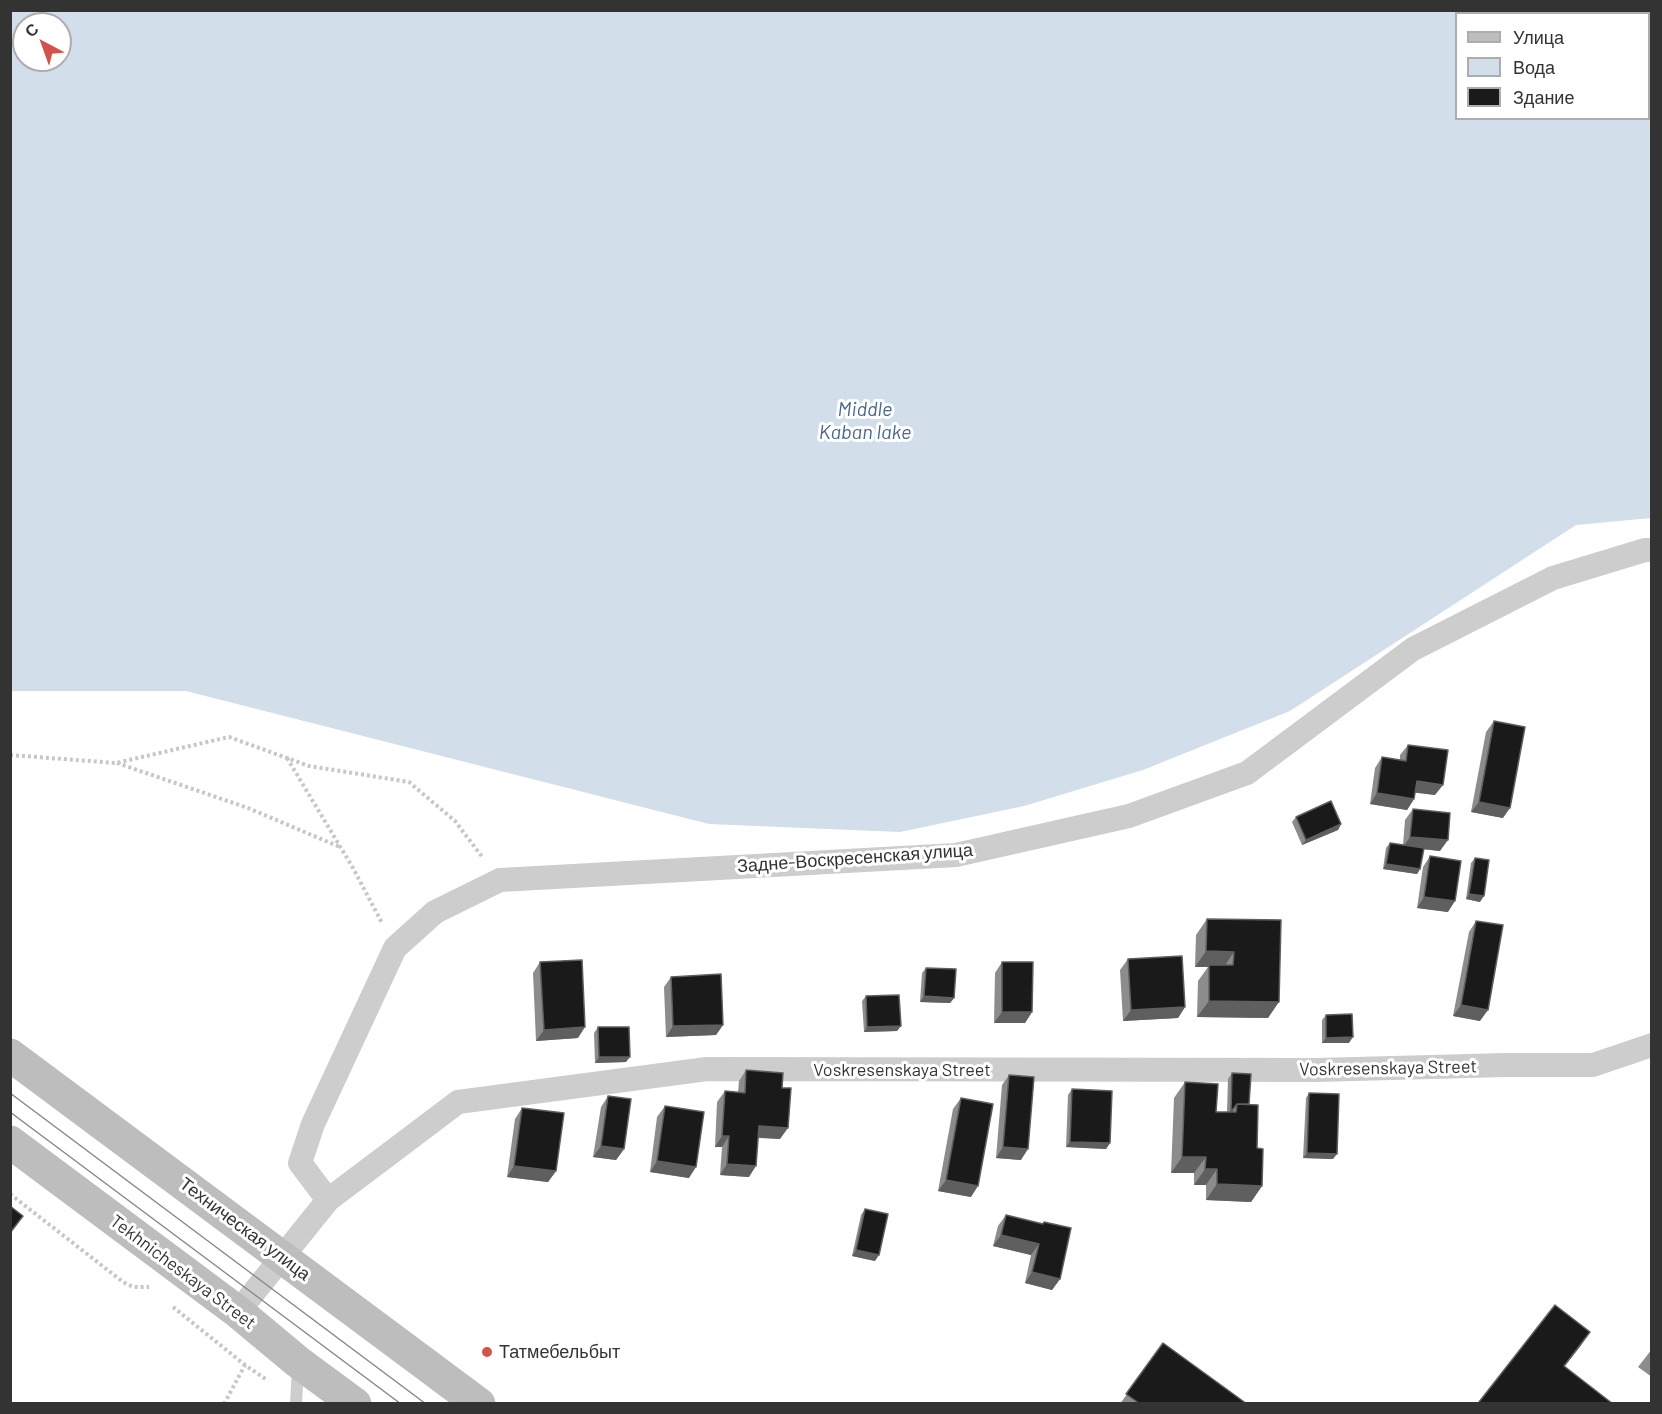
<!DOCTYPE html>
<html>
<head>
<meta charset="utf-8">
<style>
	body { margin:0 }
	#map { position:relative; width:1662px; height:1414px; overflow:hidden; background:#fff; font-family:Barlow,sans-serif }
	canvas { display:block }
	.frame { position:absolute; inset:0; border:12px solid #333; pointer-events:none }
	.legend { position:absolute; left:1455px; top:12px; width:195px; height:108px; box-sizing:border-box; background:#fff; border:2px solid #adadad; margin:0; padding:8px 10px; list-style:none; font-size:18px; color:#333 }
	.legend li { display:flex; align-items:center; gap:12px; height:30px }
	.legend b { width:30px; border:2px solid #adadad }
	.north { position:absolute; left:12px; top:12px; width:60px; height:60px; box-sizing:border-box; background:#fff; border:2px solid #adadad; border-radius:50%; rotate:319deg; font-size:16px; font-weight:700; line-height:24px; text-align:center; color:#333 }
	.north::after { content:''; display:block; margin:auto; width:21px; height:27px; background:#d3534c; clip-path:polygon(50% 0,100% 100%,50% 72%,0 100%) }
</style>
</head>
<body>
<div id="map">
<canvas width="1662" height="1414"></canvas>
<div class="frame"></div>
<ul class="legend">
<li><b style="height:8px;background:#bdbdbd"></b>Улица</li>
<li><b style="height:16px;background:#d2deea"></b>Вода</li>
<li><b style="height:16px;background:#1a1a1a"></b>Здание</li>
</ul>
<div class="north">С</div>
</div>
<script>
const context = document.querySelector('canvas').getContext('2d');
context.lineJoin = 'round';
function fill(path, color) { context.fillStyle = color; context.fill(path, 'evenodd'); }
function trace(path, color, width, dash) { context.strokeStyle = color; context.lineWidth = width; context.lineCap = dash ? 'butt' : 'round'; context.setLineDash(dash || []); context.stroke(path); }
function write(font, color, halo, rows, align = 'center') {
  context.font = font + ' Barlow,sans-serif'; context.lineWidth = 6; context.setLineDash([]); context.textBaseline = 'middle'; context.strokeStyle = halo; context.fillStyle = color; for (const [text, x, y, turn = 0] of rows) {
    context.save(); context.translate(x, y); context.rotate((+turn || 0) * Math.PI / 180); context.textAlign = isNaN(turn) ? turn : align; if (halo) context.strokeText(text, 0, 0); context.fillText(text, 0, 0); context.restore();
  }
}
const water = new Path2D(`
	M10 11H1651V518L1576 525 1290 711 1143 770 1024 806 900 832 709 824 186 691H11ZM1456 14H1648V118H1456ZM24 24H60V60H24Z`);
const path = new Path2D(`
	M10 755 116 763 229 737 309 766 409 782 455 821 483 858
	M287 758 353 868 382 923
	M117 763 248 808 340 847
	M10 1194 123 1282 133 1287H149
	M173 1307 245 1365
	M224 1404 245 1365 267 1380`);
const lane = new Path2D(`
	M296 1404 298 1366`);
const street = new Path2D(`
	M328 1200 300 1163 313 1124 395 948 435 912 500 880 956 855 1129 816 1247 773 1413 649 1553 578 1645 550H1652
	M238 1312 328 1200 458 1102 707 1069 1317 1070 1506 1065H1593L1652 1045`);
const secondary = new Path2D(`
	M10 1055 479 1404
	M10 1142 238 1312 298 1362 355 1404`);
const tram = new Path2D(`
	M10 1093 426 1404
	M10 1112 401 1404`);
const wall = new Path2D(`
	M1494 721 1503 818 1471 812 1486 732Z
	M1408 745 1435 795 1415 792 1414 799 1407 810 1370 804 1375 768 1382 757 1400 760V755Z
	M1413 809 1440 851 1423 849 1420 869 1417 874 1383 869 1386 848 1390 843 1403 845 1405 820Z
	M1296 817 1341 824 1338 830 1302 845 1292 822Z
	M1430 856 1448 912 1417 908 1423 867Z
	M1475 858 1480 902 1466 899 1471 863Z
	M1207 919 1281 920 1268 1018 1197 1017 1198 981 1208 967H1195L1196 935Z
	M1476 921 1480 1021 1453 1016 1469 932Z
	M1128 959 1185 1007 1178 1018 1123 1021 1120 970Z
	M540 962 578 1038 536 1041 533 973Z
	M1002 962 1032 1012 1025 1023H994L995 973Z
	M926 968 954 998 950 1003 920 1002 922 973Z
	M671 977 723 1025 716 1035 666 1037 664 987Z
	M866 996 901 1026 897 1031 864 1032 862 1001Z
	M1326 1015 1349 1043H1322V1020Z
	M598 1027 626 1062 595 1063 594 1033Z
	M746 1070 782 1088 780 1139 758 1138 749 1177 720 1175 722 1147H715L717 1102 725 1091 738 1092 739 1081Z
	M1232 1073 1249 1104 1257 1148 1262 1186 1251 1202 1206 1200V1185H1194V1173H1171L1174 1098 1185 1082 1216 1112H1227L1228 1079Z
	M1009 1075 1021 1160 996 1158 1002 1085Z
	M1072 1089 1110 1143 1106 1149 1066 1147 1068 1095Z
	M1309 1093 1333 1159 1303 1158 1306 1098Z
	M608 1096 624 1149 616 1160 593 1157 601 1107Z
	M961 1098 971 1197 938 1191 953 1109Z
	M665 1106 689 1178 650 1172 657 1117Z
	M522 1108 556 1171 548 1182 507 1177 515 1119Z
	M865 1209 875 1261 852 1256 861 1215Z
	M1006 1215 1042 1224 1044 1222 1060 1279 1052 1290 1025 1283 1031 1255 993 1246 998 1226Z
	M1163 1343 1247 1404H1120Z
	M1652 1349V1377L1638 1367Z`);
const shadedWall = new Path2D(`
	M1417 781 1443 785 1435 795 1409 792Z
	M1377 793 1414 799 1407 810 1370 804Z
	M1479 802 1510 808 1503 818 1471 812Z
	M1341 824 1338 830 1302 845 1306 840Z
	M1410 837 1448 840 1440 851 1403 847Z
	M1386 864 1420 869 1417 874 1383 869Z
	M1469 894 1484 896 1480 902 1466 899Z
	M1424 897 1455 901 1448 912 1417 908Z
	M1206 951 1234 952 1223 968 1209 965 1208 967H1195Z
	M924 996 954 998 950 1003 920 1002Z
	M1209 1001 1279 1002 1268 1018 1197 1017Z
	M1461 1005 1488 1010 1480 1021 1453 1016Z
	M1185 1007 1178 1018 1123 1021 1131 1010Z
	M1002 1012H1032L1025 1023H994Z
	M723 1025 716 1035 666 1037 673 1026Z
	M901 1026 897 1031 864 1032 867 1027Z
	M585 1027 578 1038 536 1041 544 1030Z
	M1353 1037 1349 1043H1322L1326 1038Z
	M599 1057H630L626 1062 595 1063Z
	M759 1126 788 1128 780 1139 751 1137Z
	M722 1136H729L722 1147H715Z
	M1070 1142 1110 1143 1106 1149 1066 1147Z
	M601 1146 624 1149 616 1160 593 1157Z
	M1003 1147 1028 1149 1021 1160 996 1158Z
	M1307 1153 1337 1154 1333 1159 1303 1158Z
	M1182 1157H1206L1194 1173H1171Z
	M657 1161 696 1167 689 1178 650 1172Z
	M727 1164 756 1166 749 1177 720 1175Z
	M514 1166 556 1171 548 1182 507 1177Z
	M1205 1169H1217L1206 1185H1194Z
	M946 1180 978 1186 971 1197 938 1191Z
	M1217 1184 1262 1186 1251 1202 1206 1200Z
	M1001 1235 1039 1244 1031 1255 993 1246Z
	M856 1250 879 1255 875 1261 852 1256Z
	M1032 1272 1060 1279 1052 1290 1025 1283Z
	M1590 1332 1579 1348 1553 1381 1564 1366Z`);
const building = new Path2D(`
	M1494 721 1525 727 1510 808 1479 802Z
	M1408 745 1448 750 1443 785 1417 781 1414 799 1377 793 1382 757 1406 761Z
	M1331 801 1341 824 1306 840 1296 817Z
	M1413 809 1450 813 1448 840 1410 837Z
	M1390 843 1424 848 1420 869 1386 864Z
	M1430 856 1461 861 1455 901 1424 897Z
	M1475 858 1489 860 1484 896 1469 894Z
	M1207 919 1281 920 1279 1002 1209 1001V965H1233L1234 952 1206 951Z
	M1476 921 1503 925 1488 1010 1461 1005Z
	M1182 956 1185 1007 1131 1010 1128 959Z
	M582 960 585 1027 544 1030 540 962Z
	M1002 962H1033L1032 1012H1002Z
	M926 968 956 969 954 998 924 996Z
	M721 974 723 1025 673 1026 671 977Z
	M899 995 901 1026 867 1027 866 996Z
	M1352 1014 1353 1037 1326 1038V1015Z
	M598 1027H629L630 1057H599Z
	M746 1070 783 1073 782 1088H791L788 1128 759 1126 756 1166 727 1164 729 1136H722L725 1091 745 1093Z
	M1232 1073 1251 1074 1249 1104H1237L1231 1112Z
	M1009 1075 1034 1077 1028 1149 1003 1147Z
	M1185 1082 1218 1084 1216 1112H1236L1237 1104 1258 1105 1257 1148 1263 1149 1262 1186 1217 1184V1169H1205L1206 1157H1182Z
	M1072 1089 1112 1091 1110 1143 1070 1142Z
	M1309 1093 1339 1094 1337 1154 1307 1153Z
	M608 1096 631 1099 624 1149 601 1146Z
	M961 1098 993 1104 978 1186 946 1180Z
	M665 1106 704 1112 696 1167 657 1161Z
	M522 1108 564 1113 556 1171 514 1166Z
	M10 1206 23 1216 10 1233Z
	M865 1209 888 1214 879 1255 856 1250Z
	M1006 1215 1043 1224 1044 1222 1071 1228 1060 1279 1032 1272 1039 1244 1001 1235Z
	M1555 1305 1590 1332 1564 1366 1613 1404H1481L1479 1402Z
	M1163 1343 1247 1404H1140L1126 1394Z`);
const markers = [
	[487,1352,6,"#d3534c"]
];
const streetNames = [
	["Задне-Воскресенская улица",855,858,-4],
	["Voskresenskaya Street",1388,1068,-1],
	["Voskresenskaya Street",902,1070],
	["Техническая улица",245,1229,37],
	["Tekhnicheskaya Street",183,1272,37]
];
const poiNames = [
	["Татмебельбыт",499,1352]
];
const waterNames = [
	["Middle",865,409],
	["Kaban lake",865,432]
];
fill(water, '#d2deea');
trace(path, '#c7c7c7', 4, [3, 3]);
trace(lane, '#cdcdcd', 12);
trace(street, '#cdcdcd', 24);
trace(secondary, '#bdbdbd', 33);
trace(tram, '#888', 1.5);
fill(wall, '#8c8c8c');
fill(shadedWall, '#5f5f5f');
fill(building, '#1a1a1a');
trace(building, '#5f5f5f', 1.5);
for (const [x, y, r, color] of markers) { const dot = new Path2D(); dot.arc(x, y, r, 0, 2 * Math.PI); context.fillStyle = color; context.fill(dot); trace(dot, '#fff', 2); }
write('18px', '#333', '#fff', streetNames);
write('18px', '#333', '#fff', poiNames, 'left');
write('italic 20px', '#49698d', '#fff', waterNames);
</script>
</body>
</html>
